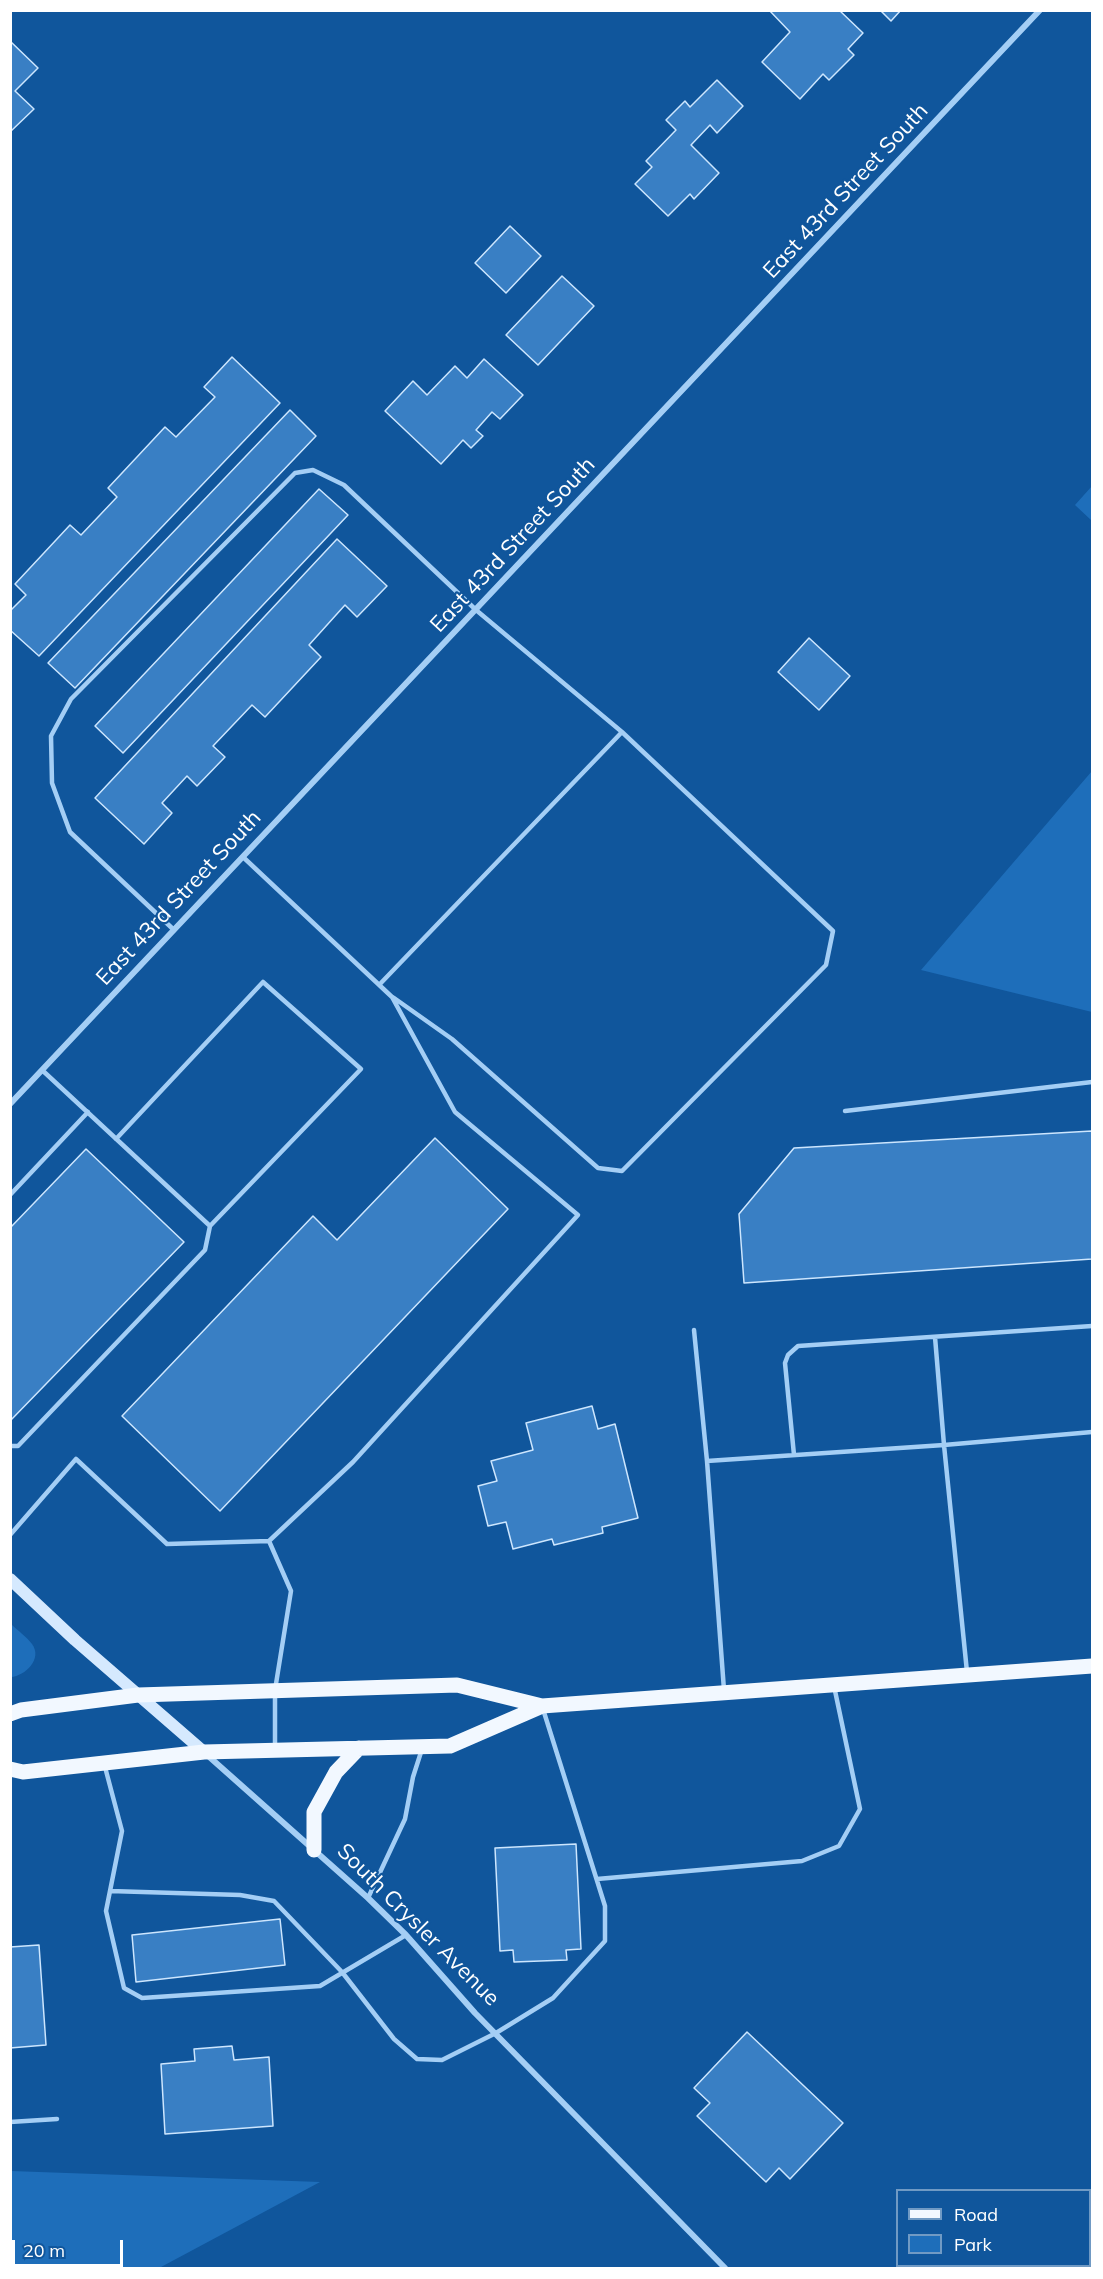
<!DOCTYPE html>
<html>
<head>
<meta charset="utf-8">
<style>
	body { margin:0 }
	#map { position:relative; width:1103px; height:2279px; overflow:hidden; background:#10569c; font-family:Mulish,sans-serif }
	canvas { display:block }
	.frame { position:absolute; inset:0; border:12px solid #fff; pointer-events:none }
	.legend { position:absolute; left:896px; top:2189px; width:195px; height:78px; box-sizing:border-box; background:#10569c; border:2px solid #709ac4; margin:0; padding:8px 10px; list-style:none; font-size:18px; color:#fff }
	.legend li { display:flex; align-items:center; gap:12px; height:30px }
	.legend b { width:30px; border:2px solid #709ac4 }
	.scale { position:absolute; left:12px; top:2240px; width:111px; height:27px; box-sizing:border-box; border:3px solid #fff; border-top:0; padding-left:8px; font-size:18px; line-height:21px; white-space:nowrap; color:#fff; -webkit-text-stroke:4px #10569c; paint-order:stroke }
</style>
</head>
<body>
<div id="map">
<canvas width="1103" height="2279"></canvas>
<div class="frame"></div>
<ul class="legend">
<li><b style="height:8px;background:#f2f8ff"></b>Road</li>
<li><b style="height:16px;background:#1e6eba"></b>Park</li>
</ul>
<div class="scale">20 m</div>
</div>
<script>
const context = document.querySelector('canvas').getContext('2d');
context.lineJoin = 'round';
function fill(path, color) { context.fillStyle = color; context.fill(path, 'evenodd'); }
function trace(path, color, width, dash) { context.strokeStyle = color; context.lineWidth = width; context.lineCap = dash ? 'butt' : 'round'; context.setLineDash(dash || []); context.stroke(path); }
function write(font, color, halo, rows, align = 'center') {
  context.font = font + ' Mulish,sans-serif'; context.lineWidth = 4.5; context.setLineDash([]); context.textBaseline = 'middle'; context.strokeStyle = halo; context.fillStyle = color; for (const [text, x, y, turn = 0] of rows) {
    context.save(); context.translate(x, y); context.rotate((+turn || 0) * Math.PI / 180); context.textAlign = isNaN(turn) ? turn : align; if (halo) context.strokeText(text, 0, 0); context.fillText(text, 0, 0); context.restore();
  }
}
const green = new Path2D(`
	M1092 486V521L1075 505Z
	M1092 771V1012L921 970Z
	M11 1624C17 1630 27 1637 32 1644 43 1659 25 1676 11 1677Z
	M11 2171 320 2182 161 2267 11 2268Z`);
const building = new Path2D(`
	M769 10H839L863 33 848 49 854 55 829 80 823 74 800 99 762 62 790 32Z
	M880 10H901L891 21Z
	M10 41 38 68 15 91 34 109 10 132Z
	M717 80 743 106 717 133 710 125 691 145 719 173 694 199 690 194 668 216 635 184 652 167 646 161 676 130 666 120 685 101 690 107Z
	M510 226 541 256 506 293 475 263Z
	M562 276 594 306 538 365 506 335Z
	M232 357 280 403 39 656 10 630V611L26 595 15 584 70 525 81 535 117 497 108 488 165 427 176 437 215 397 204 387Z
	M484 359 523 395 500 419 492 412 476 430 483 436 471 448 463 440 441 464 385 411 413 381 427 395 455 366 467 378Z
	M290 410 316 436 75 688 48 663Z
	M319 489 348 515 123 753 95 726Z
	M337 539 387 586 357 617 345 605 309 645 321 657 265 717 252 705 213 746 225 757 197 786 187 776 162 803 172 813 144 844 95 798Z
	M809 638 850 676 819 710 778 672Z
	M1092 1131V1259L744 1283 739 1214 794 1148Z
	M435 1138 508 1209 220 1511 122 1416 313 1216 337 1240Z
	M86 1149 184 1242 10 1421V1228Z
	M592 1406 598 1429 615 1424 638 1518 602 1527 603 1533 554 1545 552 1539 513 1549 506 1522 488 1526 478 1486 497 1481 491 1461 533 1450 526 1423Z
	M576 1844 581 1949 566 1950 567 1960 514 1962 513 1950 500 1951 495 1848Z
	M280 1919 285 1965 136 1982 132 1935Z
	M39 1945 46 2045 10 2048V1947Z
	M747 2032 843 2123 790 2179 779 2168 766 2182 697 2116 710 2103 694 2088Z
	M232 2046 234 2060 269 2057 273 2126 165 2134 161 2064 195 2061 194 2049Z
	M911 2266H995L998 2268H914Z`);
const service = new Path2D(`
	M243 857 392 997 455 1112 578 1215 353 1462 269 1541
	M174 930 70 832 52 783 51 736 71 699 295 473 313 470 344 485 476 610 622 732 379 985
	M394 998 452 1039 598 1168 622 1171 826 965 833 931 622 732
	M845 1111 1092 1082
	M116 1139 263 982 361 1069 210 1226
	M10 1195 88 1112
	M694 1330 707 1461
	M10 1446H18L205 1250 210 1226 42 1070
	M794 1455 785 1363 788 1355 798 1346 1092 1326
	M10 1535 76 1459 167 1544 269 1541 291 1591 275 1690V1749
	M967 1672 944 1445 1092 1432
	M724 1690 707 1461 944 1445 935 1337
	M105 1767 122 1831 106 1911 124 1988 142 1998 320 1986 406 1935
	M597 1879 802 1861 839 1846 860 1809 834 1686
	M110 1891 240 1895 274 1901 342 1972 394 2039 417 2059 442 2060 496 2033 553 1998 605 1941V1906L543 1709
	M368 1898 405 1819 413 1777 422 1749
	M10 2122 57 2119`);
const minor = new Path2D(`
	M10 1104 1040 10
	M206 1754 368 1898 406 1935 475 2013 725 2268`);
const secondary = new Path2D(`
	M10 1579 75 1640 204 1752`);
const primary = new Path2D(`
	M10 1714 21 1710 138 1695 457 1685 542 1706 1092 1666
	M10 1769 23 1772 204 1752 450 1746 542 1706
	M314 1850V1812L336 1772 359 1748`);
const streetNames = [
	["East 43rd Street South",846,191,-47],
	["East 43rd Street South",513,545,-47],
	["East 43rd Street South",179,898,-47],
	["South Crysler Avenue",418,1925,45]
];
fill(green, '#1e6eba');
fill(building, '#397fc4');
trace(building, '#cde6fe', 1.5);
trace(service, '#a4cef5', 4.5);
trace(minor, '#a4cef5', 6);
trace(secondary, '#d5e9fe', 12);
trace(primary, '#f2f8ff', 15);
write('22px', '#fff', '#10569c', streetNames);
</script>
</body>
</html>
